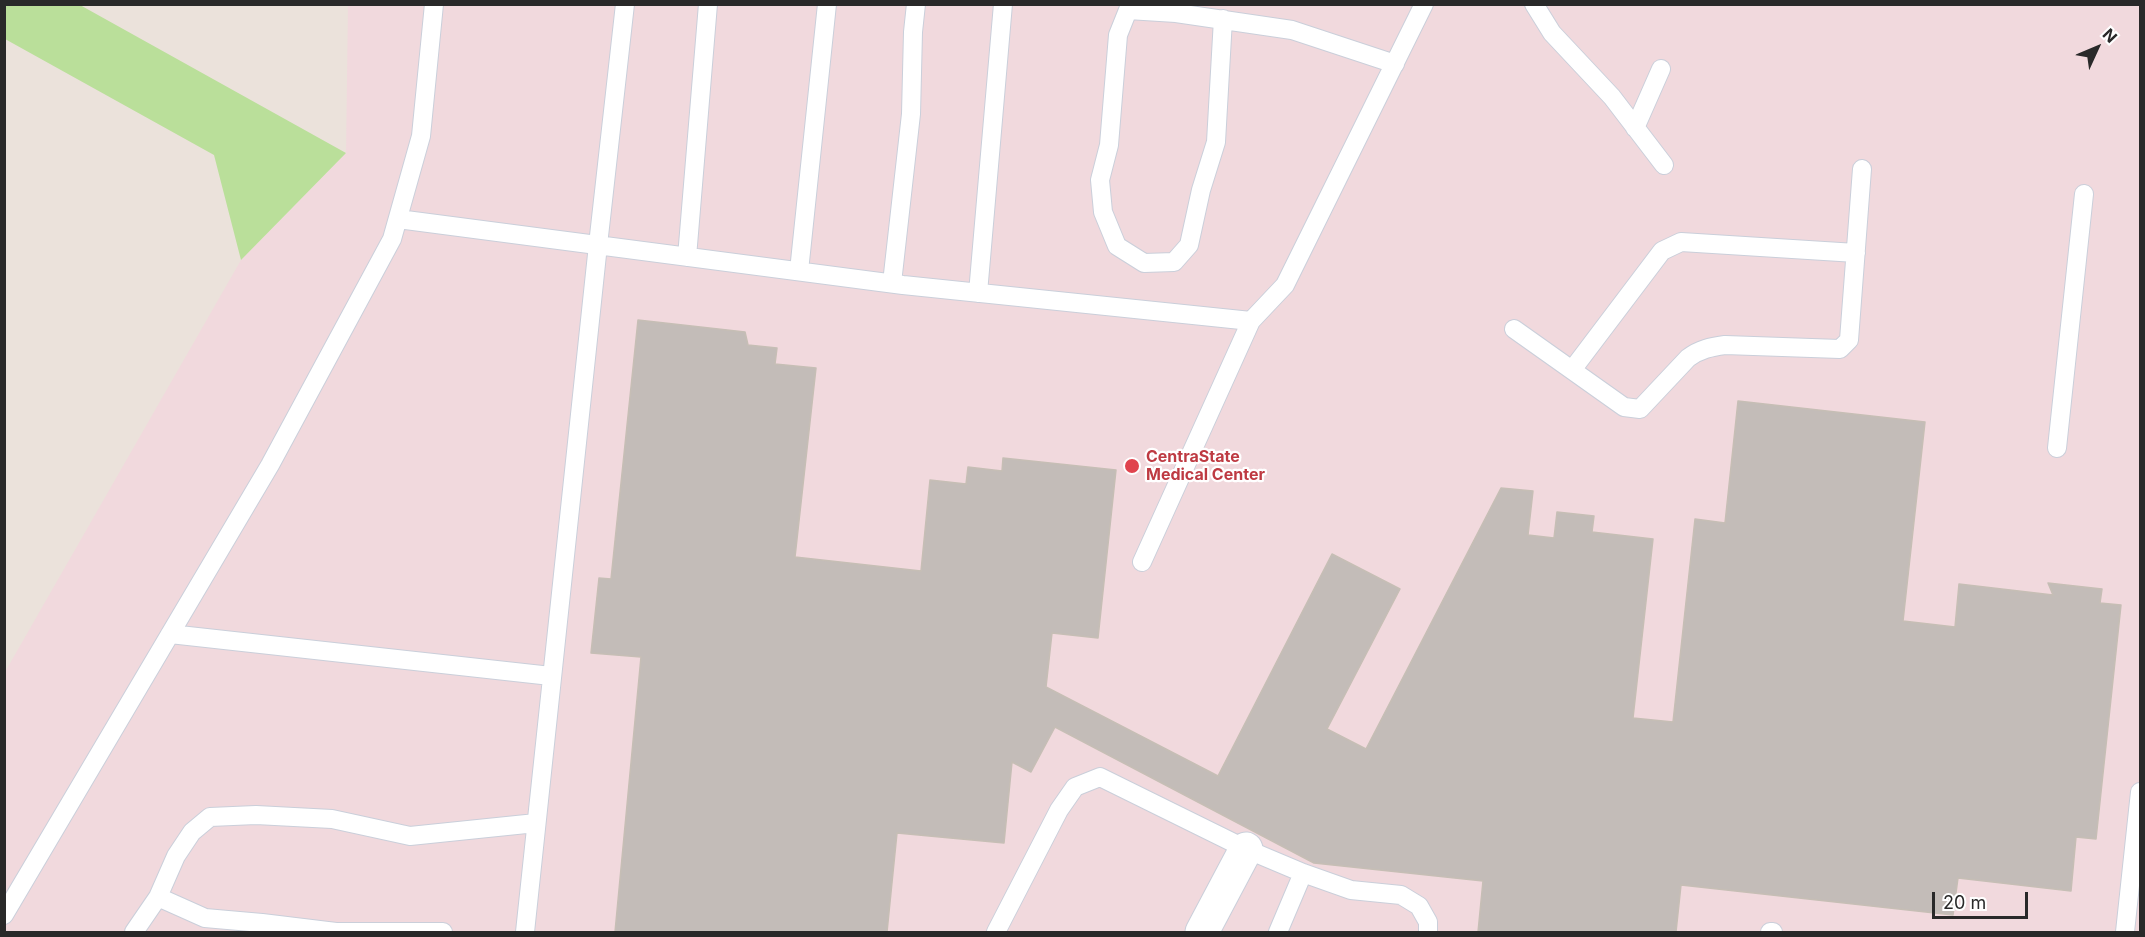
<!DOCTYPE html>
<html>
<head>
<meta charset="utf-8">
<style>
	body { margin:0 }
	#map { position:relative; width:2145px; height:937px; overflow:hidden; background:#ebe2db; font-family:Inter,sans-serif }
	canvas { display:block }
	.frame { position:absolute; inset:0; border:6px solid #292929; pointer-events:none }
	.north { position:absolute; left:2067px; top:18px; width:60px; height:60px; -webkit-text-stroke:4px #fff; paint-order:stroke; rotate:46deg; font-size:16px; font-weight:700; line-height:24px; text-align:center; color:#292929 }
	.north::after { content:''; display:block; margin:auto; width:21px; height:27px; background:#292929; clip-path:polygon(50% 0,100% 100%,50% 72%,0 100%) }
	.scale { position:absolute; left:1932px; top:892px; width:96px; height:27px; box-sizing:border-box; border:3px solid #292929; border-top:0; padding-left:8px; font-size:18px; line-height:21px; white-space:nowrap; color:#292929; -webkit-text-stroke:4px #fff; paint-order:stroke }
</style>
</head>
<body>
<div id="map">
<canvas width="2145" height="937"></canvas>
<div class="frame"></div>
<div class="north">N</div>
<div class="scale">20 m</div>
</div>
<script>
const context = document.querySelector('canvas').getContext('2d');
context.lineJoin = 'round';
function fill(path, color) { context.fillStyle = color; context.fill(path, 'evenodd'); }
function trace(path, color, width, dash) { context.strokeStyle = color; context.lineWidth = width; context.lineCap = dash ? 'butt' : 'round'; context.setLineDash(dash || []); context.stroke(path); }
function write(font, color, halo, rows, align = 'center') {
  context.font = font + ' Inter,sans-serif'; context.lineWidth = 4.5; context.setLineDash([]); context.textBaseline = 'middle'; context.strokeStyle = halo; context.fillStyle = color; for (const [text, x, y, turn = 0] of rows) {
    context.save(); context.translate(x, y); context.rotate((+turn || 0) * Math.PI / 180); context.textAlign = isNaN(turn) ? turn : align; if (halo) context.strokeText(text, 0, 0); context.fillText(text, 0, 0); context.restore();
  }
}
const medical = new Path2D(`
	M348 5H2140V932H5V672L241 260 346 153Z`);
const green = new Path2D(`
	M5 4 80 5 346 153 241 260 214 155 5 39Z`);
const building = new Path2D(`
	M638 320 745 332 748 345 777 348 775 364 816 368 795 557 921 571 930 480 966 484 968 467 1002 471 1003 458 1116 470 1098 638 1052 633 1046 687 1218 776 1332 554 1400 589 1327 729 1366 749 1501 488 1533 491 1528 535 1554 538 1557 512 1594 516 1592 532 1653 539 1633 718 1673 722 1695 519 1725 523 1738 401 1925 422 1903 621 1955 627 1959 584 2053 595 2048 583 2102 589 2100 603 2121 605 2096 839 2076 837 2071 891 1958 878 1953 915 1681 885 1676 932H1478L1483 881 1314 863 1055 727 1031 772 1012 762 1004 843 897 833 887 932H615L641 657 591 653 599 578 611 579Z`);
const lane = new Path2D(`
	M1534 4 1552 33 1612 97 1664 165
	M1223 19 1216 142 1201 190 1189 245 1174 262 1144 263 1117 246 1103 212 1100 180 1109 145 1118 35 1128 10 1176 13 1292 30 1395 64
	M1635 128 1661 69
	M398 219 903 285 1251 321 1285 285 1424 4
	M687 257 708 4
	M799 271 827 4
	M892 283 911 114 913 32 916 4
	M978 293 1003 4
	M1514 329 1624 407 1640 409 1688 358C1700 349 1711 347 1725 345L1840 349 1849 340 1862 169
	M1572 370 1662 251 1681 242 1856 253
	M2057 448 2084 194
	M1142 562 1251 321
	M170 634 551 676
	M4 915 270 465 392 239 421 136 434 4
	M134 932 158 897
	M443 932H336L262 923 205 918 158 897 176 856 192 832 210 817 256 815 332 819 410 836 536 823
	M525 932 598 245 625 4
	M996 932 1059 810 1075 787 1100 777 1246 849 1303 873 1351 890 1401 895 1419 906 1428 922V932
	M1278 932 1303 873
	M1770 932H1773
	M2125 932 2140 792`);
const street = new Path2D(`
	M1202 932 1246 849`);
const markers = [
	[1132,466,8,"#e0444e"]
];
const healthNames = [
	["CentraState",1146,457],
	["Medical Center",1146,475]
];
fill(medical, '#f1d9dd');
fill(green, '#badf9a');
fill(building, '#c3bcb8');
trace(building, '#c6beb5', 1.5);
trace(lane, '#cacfda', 20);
trace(street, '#cacfda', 35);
trace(lane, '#fff', 18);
trace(street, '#fff', 33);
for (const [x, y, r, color] of markers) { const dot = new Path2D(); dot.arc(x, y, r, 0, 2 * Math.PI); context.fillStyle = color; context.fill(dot); trace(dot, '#fff', 2); }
write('bold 16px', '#be3a42', '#fff', healthNames, 'left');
</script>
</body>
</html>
